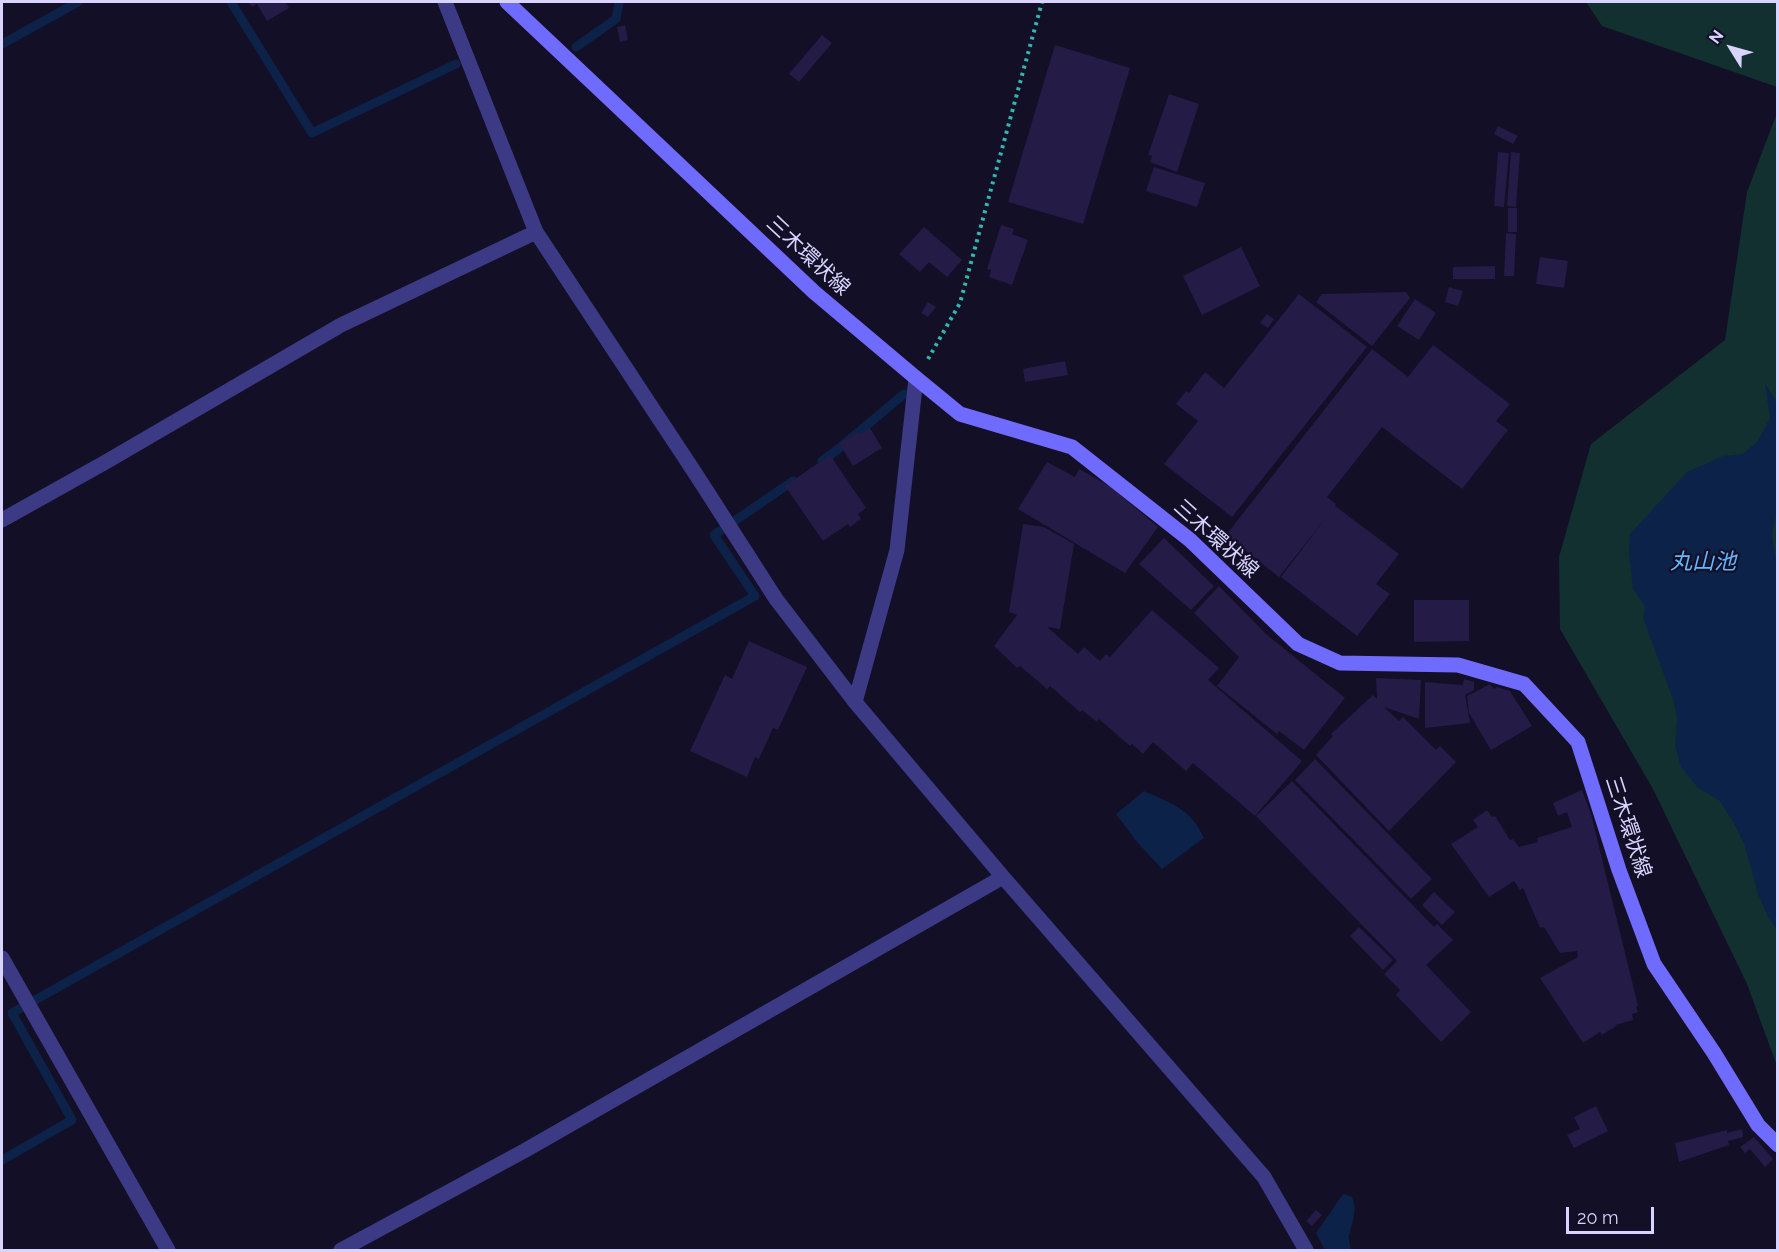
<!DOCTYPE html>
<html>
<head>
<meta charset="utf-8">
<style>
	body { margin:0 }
	#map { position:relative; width:1779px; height:1252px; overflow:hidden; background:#130f26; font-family:Raleway,sans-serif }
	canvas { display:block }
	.frame { position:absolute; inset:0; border:3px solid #d9d4ff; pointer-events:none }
	.north { position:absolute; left:1701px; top:18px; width:60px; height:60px; -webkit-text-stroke:4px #130f26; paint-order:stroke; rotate:307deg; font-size:16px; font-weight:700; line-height:24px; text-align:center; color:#d9d4ff }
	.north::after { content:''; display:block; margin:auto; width:21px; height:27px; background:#d9d4ff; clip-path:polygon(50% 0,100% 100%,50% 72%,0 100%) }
	.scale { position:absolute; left:1566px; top:1207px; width:88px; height:27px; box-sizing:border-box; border:3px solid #d9d4ff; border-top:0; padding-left:8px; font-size:18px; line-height:21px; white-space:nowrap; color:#d9d4ff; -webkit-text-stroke:4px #130f26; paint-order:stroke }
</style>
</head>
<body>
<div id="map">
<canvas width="1779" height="1252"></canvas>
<div class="frame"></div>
<div class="north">N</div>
<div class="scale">20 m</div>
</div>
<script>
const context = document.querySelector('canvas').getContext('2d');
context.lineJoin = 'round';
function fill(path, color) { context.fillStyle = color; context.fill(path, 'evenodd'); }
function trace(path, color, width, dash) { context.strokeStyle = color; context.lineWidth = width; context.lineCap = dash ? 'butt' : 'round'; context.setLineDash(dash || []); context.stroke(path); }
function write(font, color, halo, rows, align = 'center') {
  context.font = font + ' Raleway,"Noto Sans JP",sans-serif'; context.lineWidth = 4.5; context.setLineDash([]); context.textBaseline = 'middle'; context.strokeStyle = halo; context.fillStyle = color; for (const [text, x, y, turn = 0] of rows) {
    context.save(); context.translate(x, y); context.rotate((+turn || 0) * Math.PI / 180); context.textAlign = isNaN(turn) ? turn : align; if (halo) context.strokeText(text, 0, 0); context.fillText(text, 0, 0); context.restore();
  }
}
const green = new Path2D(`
	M1586 2H1777V87L1602 26Z
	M1777 113V1066L1747 984 1653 789 1560 629 1559 557 1591 444 1725 340 1747 192Z`);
const water = new Path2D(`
	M1765 383 1777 403 1778 507 1772 534 1778 576 1777 930 1768 917 1758 894 1744 843 1732 820 1719 800 1698 788 1681 767 1675 746 1677 718 1673 699 1643 618 1645 606 1633 589 1629 553 1630 534 1687 472 1723 456 1743 454 1758 441 1770 418Z
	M1144 791C1171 803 1191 809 1204 838L1162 869 1137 842 1116 814Z
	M1343 1194 1352 1197C1358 1210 1352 1222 1349 1236 1349 1240 1350 1246 1351 1250H1325L1316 1233Z`);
const stream = new Path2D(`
	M231 2 312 133 456 64
	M2 44 78 2
	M576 47 616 19 619 2
	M822 461 837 450 904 394
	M2 1160 72 1120 12 1013 755 596 714 535 793 481`);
const building = new Path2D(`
	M248 2H285L289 8 267 21 257 4 252 7Z
	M625 25 628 40 620 42 617 27Z
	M822 35 832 43 799 82 789 74Z
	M1055 45 1130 68 1083 224 1008 202Z
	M1169 94 1199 104 1177 172 1150 162 1152 156 1148 155Z
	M1498 126 1518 136 1513 144 1494 134Z
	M1498 152 1509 153 1504 207 1494 206Z
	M1511 152 1520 153 1516 207 1507 206Z
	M1154 167 1205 183 1197 207 1146 191Z
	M1508 208H1517V232H1508Z
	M1001 225 1014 229 1012 234 1028 240 1012 285 989 277 991 270 987 269Z
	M924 227 962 260 947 277 929 262 920 272 899 254Z
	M1506 233 1516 234 1514 276H1504Z
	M1241 247 1260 286 1202 315 1183 276Z
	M1540 257 1568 261 1564 288 1536 284Z
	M1495 266V279H1453V267Z
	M1449 287 1463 291 1458 306 1445 302Z
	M1406 292 1410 298 1372 346 1316 302 1322 294Z
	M1299 294 1367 347 1232 517 1164 464 1198 421 1176 404 1186 391 1189 393 1205 372 1224 388Z
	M1415 299 1436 313 1419 340 1397 326Z
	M928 302 936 307 928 317 921 313Z
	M1267 314 1274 319 1268 328 1260 323Z
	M1433 345 1510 404 1496 421 1508 430 1462 489 1382 427 1327 497 1336 504 1335 506 1399 554 1376 584 1390 594 1357 636 1281 577 1325 519 1279 577 1226 535 1372 349 1408 377Z
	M1065 361 1068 375 1025 382 1023 369Z
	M870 428 882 448 853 466 839 443 858 432 860 435Z
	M830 455 866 508 858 514 861 519 850 527 848 524 823 541 785 486Z
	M1047 462 1075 477 1079 469 1111 487 1158 527 1125 573 1018 509Z
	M1023 524 1044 527 1074 544 1060 629 1047 627 1078 654 1084 647 1100 661 1106 654 1110 657 1152 610 1219 668 1208 680 1302 761 1255 816 1193 763 1186 771 1153 742 1143 754 1132 744 1130 746 1099 719 1097 722 1082 710 1080 712 1050 686 1047 689 1020 666 1017 668 994 646 1017 615 1009 612Z
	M1164 538 1214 586 1191 610 1139 564Z
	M1219 586 1266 634 1345 698 1304 750 1279 731 1277 734 1217 686 1239 657 1194 613Z
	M1414 600H1469V641L1414 642Z
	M749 641 807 667 778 730 773 728 759 759 755 757 747 777 690 751 725 675 732 679Z
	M1376 678 1421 680 1419 719 1384 707 1399 721 1403 717 1436 750 1440 746 1456 762 1389 831 1316 755 1333 736 1331 734 1373 695 1377 699Z
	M1464 679 1474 682V690L1465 695 1470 723 1425 728V682L1463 685Z
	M1490 684 1494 689 1497 687 1510 691 1532 726 1491 750 1469 713 1467 696Z
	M1315 759 1432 879 1411 899 1295 780Z
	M1292 781 1434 927 1437 924 1453 940 1426 965 1471 1012 1441 1042 1396 995 1400 990 1384 974 1397 961 1256 816Z
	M1582 790 1591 814 1638 1006 1636 1007 1638 1012 1632 1014 1633 1020 1615 1025 1616 1026 1602 1035 1600 1032 1583 1043 1540 978 1578 957 1577 951 1560 953 1544 927 1540 928 1523 888 1520 890 1514 881 1489 897 1451 844 1478 827 1473 820 1487 810 1492 817 1495 816 1510 840 1513 839 1519 847 1538 842 1537 838 1572 827 1567 812 1558 816 1553 803Z
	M1434 892 1455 912 1442 925 1422 905Z
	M1359 927 1393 960 1383 970 1350 936Z
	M1596 1106 1608 1131 1574 1148 1567 1135 1580 1129 1574 1117Z
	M1742 1129 1743 1137 1728 1141 1729 1145 1679 1162 1675 1143 1727 1130V1133Z
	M1754 1137 1773 1159 1765 1167 1750 1149 1745 1153 1740 1147Z
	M1316 1210 1322 1215 1312 1226 1306 1221Z`);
const path = new Path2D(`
	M928 359 960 303 1042 2`);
const minor = new Path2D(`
	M445 2 536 232 697 476 776 599 855 702 1003 877 1264 1177 1306 1250
	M2 520 104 463 341 325 536 232
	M855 702 897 550 916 378
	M2 958 168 1250
	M341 1250 524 1151 1003 877`);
const secondary = new Path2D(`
	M507 2 814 292 916 378 960 414 1072 447 1190 540 1298 644 1340 663 1458 665 1524 684 1578 742 1619 870 1654 964 1714 1053 1758 1125 1778 1145`);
const streetNames = [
	["三木環状線",808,256,43],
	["三木環状線",1216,539,42],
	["三木環状線",1628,827,72]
];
const waterNames = [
	["丸山池",1703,562]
];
fill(green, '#12302f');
fill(water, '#0c2248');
trace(stream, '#0c2248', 9);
fill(building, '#241b47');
trace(path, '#2fb8b0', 4, [3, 4.5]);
trace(minor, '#3d3a85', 15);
trace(secondary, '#6f6bff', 15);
write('21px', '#d9d4ff', '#130f26', streetNames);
write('italic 22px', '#62b6ff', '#130f26', waterNames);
</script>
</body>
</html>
